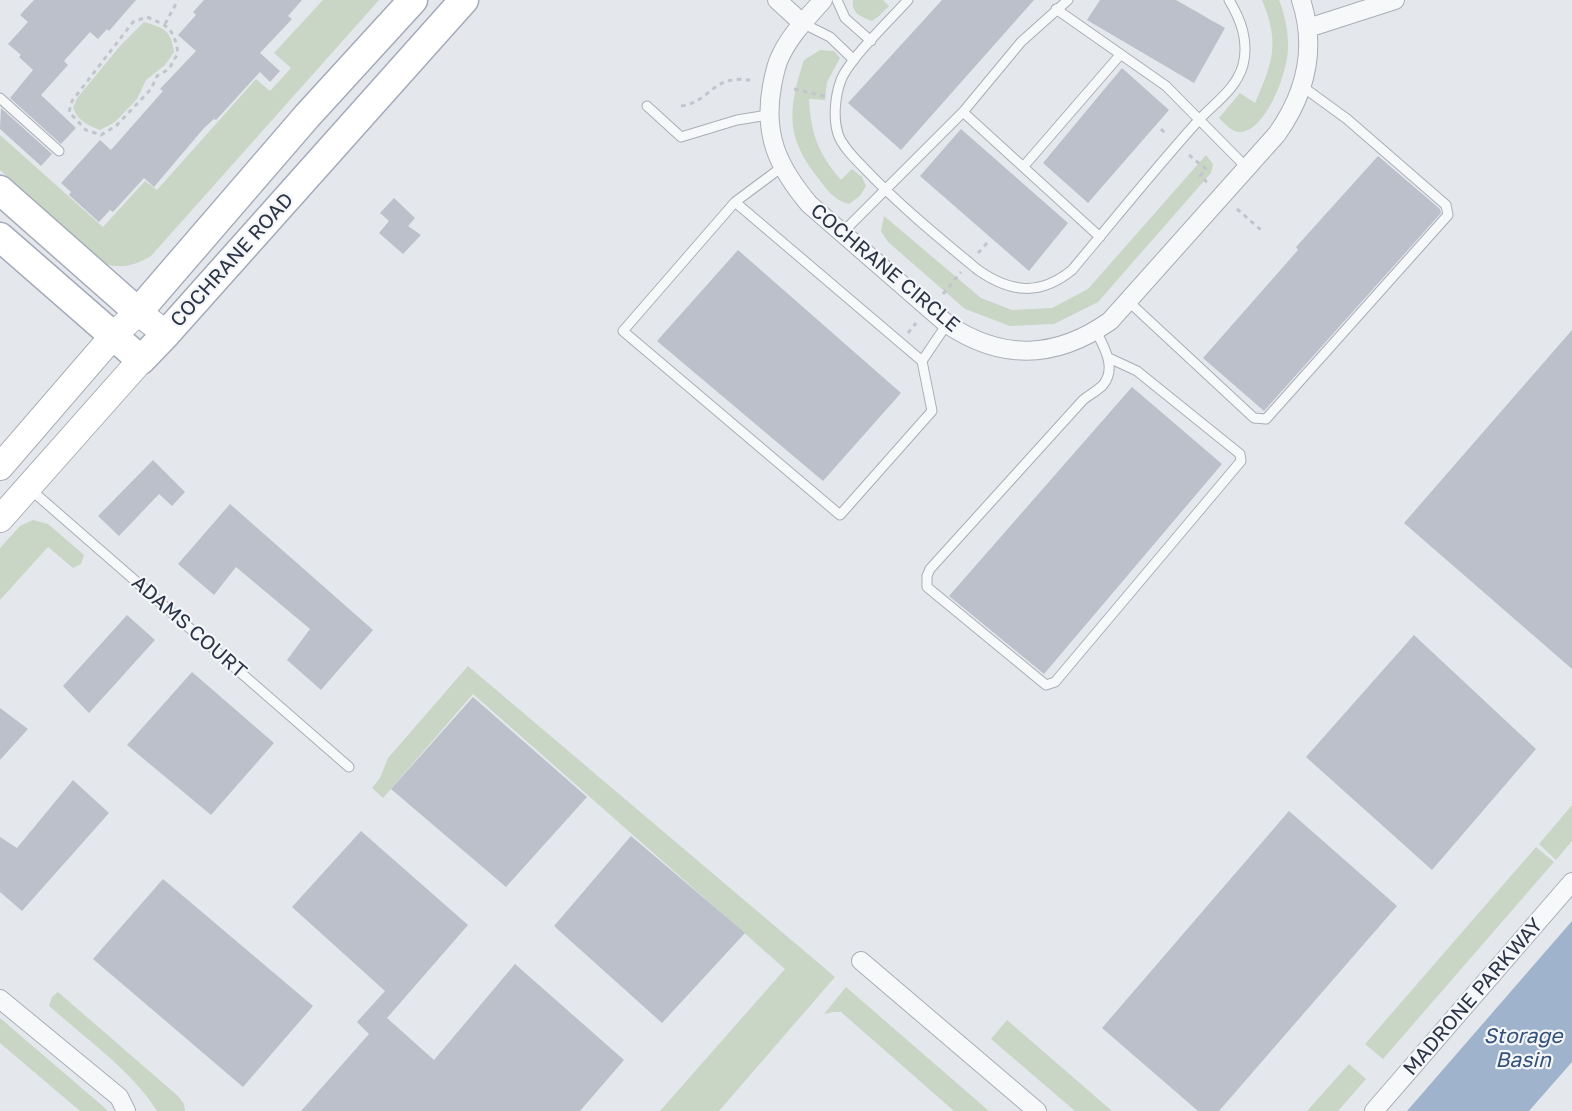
<!DOCTYPE html>
<html>
<head>
<meta charset="utf-8">
<style>
	body { margin:0 }
	canvas { display:block; background:#e4e7ec }
</style>
</head>
<body>
<canvas width="1572" height="1111"></canvas>
<script>
const context = document.querySelector('canvas').getContext('2d');
context.lineJoin = 'round';
function fill(path, color) { context.fillStyle = color; context.fill(path, 'evenodd'); }
function trace(path, color, width, dash) { context.strokeStyle = color; context.lineWidth = width; context.lineCap = dash ? 'butt' : 'round'; context.setLineDash(dash || []); context.stroke(path); }
function write(font, color, halo, rows, align = 'center') {
  context.font = font + ' "Golos Text",sans-serif'; context.lineWidth = 4.5; context.setLineDash([]); context.textBaseline = 'middle'; context.strokeStyle = halo; context.fillStyle = color; for (const [text, x, y, turn = 0] of rows) {
    context.save(); context.translate(x, y); context.rotate((+turn || 0) * Math.PI / 180); context.textAlign = isNaN(turn) ? turn : align; if (halo) context.strokeText(text, 0, 0); context.fillText(text, 0, 0); context.restore();
  }
}
const green = new Path2D(`
	M323 0H379L151 256C135 265 124 269 105 264L0 170V135L103 227 145 181 157 190 256 79 270 91 291 68 274 53Z
	M853 0H883L889 6 879 16 872 21C861 17 851 13 853 0Z
	M1262 0H1279C1285 15 1288 30 1288 46 1289 68 1268 128 1242 132 1232 133 1226 125 1219 118L1240 93 1255 103C1273 62 1280 43 1262 0Z
	M144 22C164 28 171 30 174 52L165 65 146 80 137 99 115 122 100 130C87 125 77 120 73 107L78 97 120 46Z
	M820 50 834 51 840 58 827 82 825 100 809 99C811 134 818 153 841 180L852 169 862 177 866 186 860 196 849 204C834 200 827 190 818 178 785 136 788 109 804 60Z
	M1206 155 1213 164 1211 173 1098 302 1054 324 1010 326 965 309 888 242 881 231 884 216 981 298 1012 310 1052 308 1088 289Z
	M33 520 48 524 84 555 81 564 73 568 48 547 0 600V548L20 526Z
	M468 666 835 977 719 1111H660L785 969 473 694 383 798 372 788 380 778 388 758Z
	M1572 805V841L1556 860 1539 844Z
	M1536 847 1554 862 1383 1059 1365 1044Z
	M846 987 989 1111H954L841 1012H833L824 1014Z
	M58 992 178 1096 184 1104 185 1111H157C133 1072 84 1037 49 1006L52 997Z
	M0 1018 106 1109 107 1111H80L0 1043Z
	M1007 1020 1112 1111H1075L991 1039Z
	M1349 1064 1366 1079 1338 1111H1307Z`);
const water = new Path2D(`
	M1572 921V1062L1529 1111H1407Z`);
const building = new Path2D(`
	M34 0H136L109 31 107 29 98 39 90 32 64 61 68 65 41 95 76 128 61 144 10 98 33 70 19 57 21 55 8 44 28 22 20 15Z
	M204 0H302L288 16 292 19 260 53 280 71 270 82 260 72 216 120 214 119 204 128 154 187 144 178 113 212 110 210 99 222 69 195 71 192 61 183 100 140 111 150 163 91 160 89 196 51 178 35 196 15 193 12Z
	M942 0H1034L901 150 848 103Z
	M1100 0H1176L1225 28 1194 83 1087 20Z
	M1122 68 1169 110 1088 203 1043 163Z
	M1 108 52 154 41 166 0 129Z
	M961 129 1068 223 1029 271 920 176Z
	M1378 156 1440 209 1441 213 1264 411 1203 358 1298 250 1296 247Z
	M394 198 415 218 408 226 421 235 403 254 379 233 389 221 380 213Z
	M738 250 901 393 823 481 657 341Z
	M1572 330V669L1404 523Z
	M1132 387 1222 464 1044 674 949 596Z
	M153 460 185 492 172 506 159 494 119 536 98 516Z
	M230 504 373 630 321 690 287 660 310 629 236 567 214 595 178 564Z
	M127 615 155 640 89 713 63 686Z
	M1414 635 1536 749 1432 870 1306 757Z
	M192 672 274 743 211 815 127 745Z
	M473 697 587 797 506 887 391 789Z
	M0 708 28 729 0 760Z
	M73 780 109 813 22 911 0 892V837L17 848Z
	M1289 811 1397 906 1219 1111H1198L1102 1028Z
	M361 831 468 925 387 1018 434 1060 515 964 624 1060 580 1111H301L369 1034 357 1022 385 991 292 907Z
	M631 836 745 933 662 1023 554 926Z
	M163 879 313 1006 243 1087 93 959Z`);
const path = new Path2D(`
	M147 17C169 26 174 29 178 53L169 69 157 76 151 89 116 126 101 135 86 130 69 112 72 101 133 22Z
	M165 24 178 0
	M794 89 825 96
	M681 106C712 102 712 72 754 81
	M1161 129 1167 135
	M1189 155 1206 169 1200 176 1208 183
	M1237 209 1261 230
	M978 253 987 243
	M943 294 961 272
	M908 333 916 323`);
const lane = new Path2D(`
	M837 0 845 18 871 41
	M908 0C891 19 850 58 841 80 835 96 833 118 838 134 842 146 854 158 863 167 898 204 938 237 978 270 1011 293 1040 296 1072 270 1113 221 1154 170 1197 122 1213 104 1236 90 1243 65 1249 41 1241 20 1229 0
	M1056 9 1166 86 1247 168
	M802 23 830 37 854 60
	M0 98 59 151
	M647 106 681 137 737 120 768 115
	M963 112 1100 237
	M1024 166 1120 55
	M735 202 922 361 932 411 840 515 623 331Z
	M735 202 782 167
	M841 234 963 112 1021 42 1068 0
	M1128 301 1254 418 1266 419 1448 215 1446 205 1347 119 1303 87
	M1096 331C1104 347 1117 368 1103 385 1097 391 1089 395 1083 400L930 569 927 576V587L1046 685 1055 682 1241 461 1240 454 1137 371 1109 358
	M922 361 947 324
	M30 489 349 767`);
const street = new Path2D(`
	M777 0 802 23
	M823 0C808 17 791 34 781 55 776 64 774 75 772 86 763 135 778 167 809 204L947 324C1002 361 1056 359 1110 321L1277 134C1306 93 1317 49 1301 0
	M1308 28 1395 0
	M861 961 1037 1111
	M0 999 119 1097 126 1111
	M1374 1111 1572 882`);
const secondary = new Path2D(`
	M0 467 113 336 138 312 166 334
	M0 519 141 360`);
const primary = new Path2D(`
	M0 190 138 312 307 116 413 0
	M0 237 141 360 166 334 464 0`);
const streetNames = [
	["COCHRANE ROAD",232,260,-48],
	["COCHRANE CIRCLE",885,268,40],
	["ADAMS COURT",189,627,41],
	["MADRONE PARKWAY",1473,997,-49]
];
const waterNames = [
	["Storage",1523,1036],
	["Basin",1523,1060]
];
fill(green, '#c9d6c5');
fill(water, '#9fb4cc');
fill(building, '#bbc0ca');
trace(lane, '#a9aeb7', 11);
trace(street, '#a9aeb7', 20);
trace(secondary, '#a9aeb7', 28);
trace(primary, '#a3abb8', 31);
trace(path, '#c2c5cb', 3, [4.5, 4.5]);
trace(lane, '#f7f8fa', 9);
trace(street, '#f7f8fa', 18);
trace(secondary, '#fff', 26);
trace(primary, '#fff', 28);
write('20px', '#2b3445', '#f4f6f9', streetNames);
write('italic 21px', '#34527a', '#f4f6f9', waterNames);
</script>
</body>
</html>
